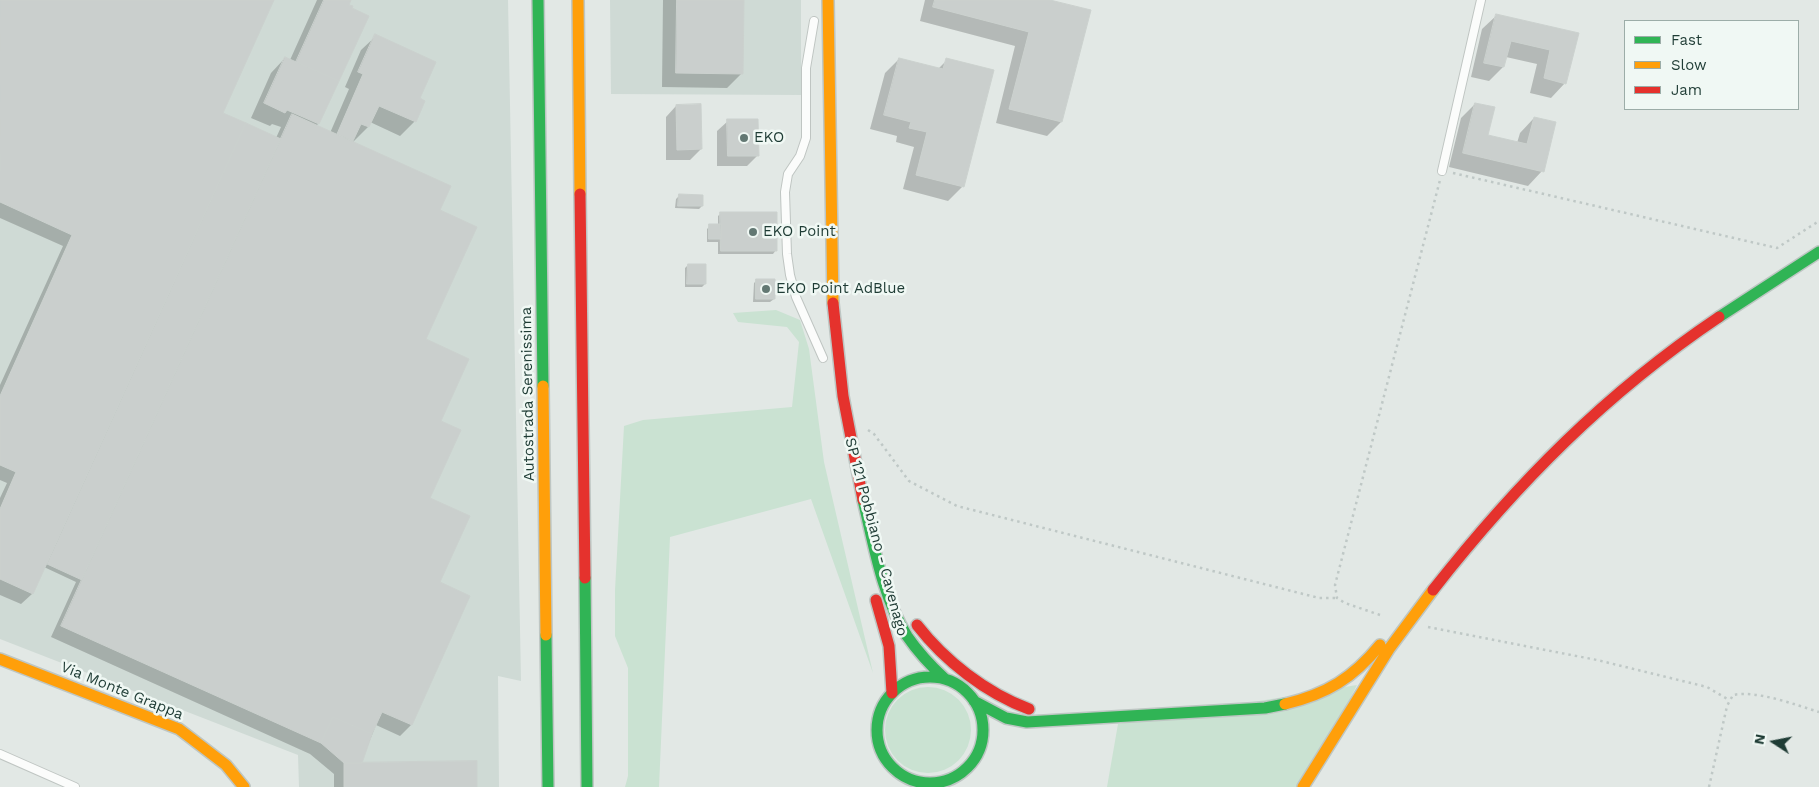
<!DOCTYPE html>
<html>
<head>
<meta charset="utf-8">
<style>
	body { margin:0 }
	#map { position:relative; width:1819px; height:787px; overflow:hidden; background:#e2e8e5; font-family:"Work Sans",sans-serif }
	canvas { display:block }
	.legend { position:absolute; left:1624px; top:20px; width:175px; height:90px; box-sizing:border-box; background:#f0f8f4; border:1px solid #9cada8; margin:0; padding:6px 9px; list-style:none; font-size:15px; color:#1f3c35 }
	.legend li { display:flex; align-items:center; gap:10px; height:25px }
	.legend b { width:25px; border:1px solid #9cada8 }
	.north { position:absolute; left:1749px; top:717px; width:50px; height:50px; -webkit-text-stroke:4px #f0f8f4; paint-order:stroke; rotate:281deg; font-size:14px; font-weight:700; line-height:20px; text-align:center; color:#1f3c35 }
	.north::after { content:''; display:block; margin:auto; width:18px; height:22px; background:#1f3c35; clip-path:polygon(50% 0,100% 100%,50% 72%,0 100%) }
</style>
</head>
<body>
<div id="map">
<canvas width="1819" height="787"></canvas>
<ul class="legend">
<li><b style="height:6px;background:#30b455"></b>Fast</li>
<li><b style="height:6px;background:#ff9f0a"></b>Slow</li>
<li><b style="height:6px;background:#e5322d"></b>Jam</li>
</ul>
<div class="north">N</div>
</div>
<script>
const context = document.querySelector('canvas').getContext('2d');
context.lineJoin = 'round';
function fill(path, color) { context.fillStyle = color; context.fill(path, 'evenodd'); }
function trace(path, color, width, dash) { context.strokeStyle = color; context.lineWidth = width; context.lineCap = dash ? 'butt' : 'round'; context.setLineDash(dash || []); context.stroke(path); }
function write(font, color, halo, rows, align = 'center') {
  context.font = font + ' "Work Sans",sans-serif'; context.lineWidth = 5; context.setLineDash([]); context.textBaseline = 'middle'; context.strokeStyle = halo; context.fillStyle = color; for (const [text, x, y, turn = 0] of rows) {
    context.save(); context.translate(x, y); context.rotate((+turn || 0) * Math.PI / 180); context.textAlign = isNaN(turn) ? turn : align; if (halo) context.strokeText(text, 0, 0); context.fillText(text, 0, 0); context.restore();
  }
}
const built = new Path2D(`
	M0 0H508L521 681 498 676 499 787H299L298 755 0 639Z
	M610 0H801V95L611 94Z`);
const green = new Path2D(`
	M776 310 800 320 809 349 824 462 873 673 811 499 670 537 659 787H625L628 776V668L615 636V590L624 426 643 420 792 407 799 342 787 327 738 322 733 313Z
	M1357 685 1305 787H1107L1118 724Z
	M885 730a43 43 0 1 1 86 0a43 43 0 1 1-86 0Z`);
const shadow = new Path2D(`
	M0 0H273L221 113 242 128 246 125 276 138 281 127 272 124 270 126 251 118 271 73 285 58 290 60 317 0H349L318 124 316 126 330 133 349 89 345 87 361 50 376 36 418 99 424 101 415 121 400 136 370 122 368 127 352 143 438 211 425 340 439 422 428 499 438 583 469 597 411 725 400 736 376 725 360 765 476 787H334V774L310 754 51 637 76 582 44 567 32 594 21 604 0 595V498L7 483 0 480V385L63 246 0 218Z
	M663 0H743L742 73 727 88 662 87Z
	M925 0H1045L1061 122 1047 136 996 123 1015 46 920 21Z
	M1497 15 1577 34 1565 83 1551 98 1530 93 1537 64 1506 57 1503 67 1489 81 1471 77 1482 29Z
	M899 59 938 69 947 60 963 186 948 201 903 189 914 147 896 142 897 136 870 129 885 73Z
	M1475 104 1487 136 1517 143 1520 133 1534 118 1542 171 1528 186 1449 167 1461 118Z
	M676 106 701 149 690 160H666V117Z
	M728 121 758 155 747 166H717V131Z
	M679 196 702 206 699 209 675 208 676 199Z
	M721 213 776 250 773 254H718V242H707V229L710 226 718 225V216Z
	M688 265 705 284 702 287H685V268Z
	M757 280 774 299 770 302H753L754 283Z`);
const building = new Path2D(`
	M0 0H274L223 113 246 123 33 594 0 579V509L16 472 0 465V396L72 235 0 202Z
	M324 0H351L349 5 353 6 352 8 369 16 339 81 296 62Z
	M677 0H744L743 74 676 73Z
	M935 0H1050L1091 10 1062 122 1009 109 1029 32 933 7Z
	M1496 14 1579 33 1566 84 1544 78 1550 50 1511 41 1504 67 1484 63Z
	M375 34 436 62 420 98 425 101 416 122 379 106 369 127 361 124 353 141 337 134 363 74 358 72Z
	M285 57 339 81 319 124 287 110 285 113 264 103Z
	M899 58 943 69 946 58 994 70 964 187 916 175 927 132 909 128 911 122 884 115Z
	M1475 103 1495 107 1488 135 1527 144 1534 117 1556 122 1544 172 1463 153Z
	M701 104 702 149 677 150 676 105Z
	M292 114 451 186 440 210 477 227 426 339 469 359 441 421 461 430 430 498 470 516 440 582 470 596 412 725 382 712 372 734 333 717 321 743 61 626Z
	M727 119H758L759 156H728Z
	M246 123 281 139 82 580 47 564Z
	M679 194 703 195V206H678Z
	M720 212H777V251H721Z
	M709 224H721V239H709Z
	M688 264H706V284H687Z
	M756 279H775V299H756Z
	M333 717 372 734 362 763H344L321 743Z
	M477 761V787H344V763Z`);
const path = new Path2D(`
	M1453 173 1777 248 1819 221
	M868 430 874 434 909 481 957 506 1319 598H1337
	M1380 615 1345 603 1337 598 1335 585 1440 180
	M1428 627 1597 660 1707 687 1729 700
	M1709 787 1727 706 1733 695C1757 690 1796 705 1819 712`);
const lane = new Path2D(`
	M814 21 806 68V138L800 156 788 174 785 192 787 254 790 275 796 297 823 358
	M1442 171 1481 0
	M0 754 75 787`);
const fast = new Path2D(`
	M538 0 543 386
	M1719 317 1819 252
	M863 500C874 545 882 596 907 636 918 652 931 666 945 679
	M585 578 587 787
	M546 635 548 787
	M877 730a53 53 0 1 1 106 0a53 53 0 1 1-106 0Z
	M974 701 1006 718 1027 722 1265 708 1285 704`);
const slow = new Path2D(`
	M578 0 580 194
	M828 0 833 303
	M543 386 546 635
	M0 659 179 729 226 765 244 787
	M1285 704C1327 694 1353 678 1380 645
	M1303 787 1389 649 1433 590`);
const jam = new Path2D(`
	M580 194 585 578
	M833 303 843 396 863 500
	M1433 590C1517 483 1606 393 1719 317
	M876 600 889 646 892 693
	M917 625C945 661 986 693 1029 709`);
const markers = [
	[744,138,5,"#637873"],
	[753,232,5,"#637873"],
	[766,289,5,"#637873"]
];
const poiNames = [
	["EKO",754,138],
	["EKO Point",763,232],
	["EKO Point AdBlue",776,289]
];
const streetNames = [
	["Autostrada Serenissima",528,394,-91],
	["SP 121 Pobbiano - Cavenago",876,537,75],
	["Via Monte Grappa",122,691,22]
];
fill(built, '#cfdad5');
fill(green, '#cae2d2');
fill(shadow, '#0003');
fill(building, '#cacfcd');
trace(building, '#cbd1ce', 1);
trace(lane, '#bfc5c2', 10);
trace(fast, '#bec6c3', 14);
trace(slow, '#bec6c3', 14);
trace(jam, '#bec6c3', 14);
trace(path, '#bfc8c6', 2.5, [2.5, 4]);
trace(lane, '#fbfcfb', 8);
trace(fast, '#30b455', 11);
trace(slow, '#ff9f0a', 11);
trace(jam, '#e5322d', 11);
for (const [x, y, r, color] of markers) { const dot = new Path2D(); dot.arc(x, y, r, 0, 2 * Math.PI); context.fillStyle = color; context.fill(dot); trace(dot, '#f0f8f4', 2); }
write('15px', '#1f3c35', '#f0f8f4', poiNames, 'left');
write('15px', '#1f3c35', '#f0f8f4', streetNames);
</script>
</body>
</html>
